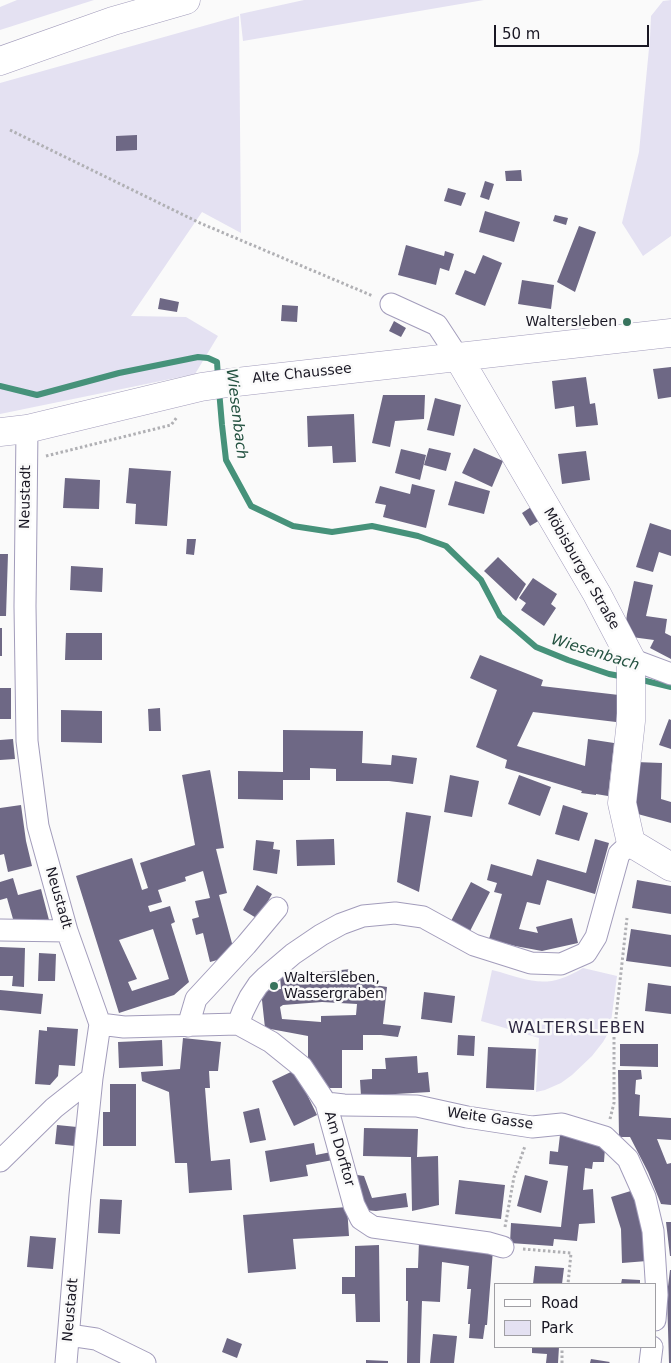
<!DOCTYPE html>
<html>
<head>
<meta charset="utf-8">
<style>
	body { margin:0 }
	#map { position:relative; width:671px; height:1363px; overflow:hidden; background:#fafafa; font-family:"DejaVu Sans",sans-serif }
	canvas { display:block }
	.legend { position:absolute; left:494px; top:1283px; width:162px; height:65px; box-sizing:border-box; background:#fafafa; border:1px solid #a09fa4; margin:0; padding:6px 9px; list-style:none; font-size:15px; color:#191723 }
	.legend li { display:flex; align-items:center; gap:10px; height:25px }
	.legend b { width:25px; border:1px solid #a09fa4 }
	.scale { position:absolute; left:494px; top:25px; width:155px; height:22px; box-sizing:border-box; border:2px solid #191723; border-top:0; padding-left:6px; font-size:15px; line-height:18px; white-space:nowrap; color:#191723; -webkit-text-stroke:4px #fafafa; paint-order:stroke }
</style>
</head>
<body>
<div id="map">
<canvas width="671" height="1363"></canvas>
<ul class="legend">
<li><b style="height:6px;background:#fff"></b>Road</li>
<li><b style="height:14px;background:#e4e1f2"></b>Park</li>
</ul>
<div class="scale">50 m</div>
</div>
<script>
const context = document.querySelector('canvas').getContext('2d');
context.lineJoin = 'round';
function fill(path, color) { context.fillStyle = color; context.fill(path, 'evenodd'); }
function trace(path, color, width, dash) { context.strokeStyle = color; context.lineWidth = width; context.lineCap = dash ? 'butt' : 'round'; context.setLineDash(dash || []); context.stroke(path); }
function write(font, color, halo, rows, align = 'center') {
  context.font = font + ' "DejaVu Sans",sans-serif'; context.lineWidth = 5; context.setLineDash([]); context.textBaseline = 'middle'; context.strokeStyle = halo; context.fillStyle = color; for (const [text, x, y, turn = 0] of rows) {
    context.save(); context.translate(x, y); context.rotate((+turn || 0) * Math.PI / 180); context.textAlign = isNaN(turn) ? turn : align; if (halo) context.strokeText(text, 0, 0); context.fillText(text, 0, 0); context.restore();
  }
}
const green = new Path2D(`
	M17 0H94L0 30V7Z
	M304 0H484L243 41 240 14Z
	M671 0V236L643 256 622 223 639 152 650 38 651 16 663 1Z
	M239 16 241 233 202 212 131 316 186 317 218 336 195 374 0 414V83Z
	M583 968 617 976 610 1030 603 1042 592 1056 572 1075 561 1083 545 1090 536 1092 539 1038 481 1021 492 970C531 980 545 991 583 968Z`);
const stream = new Path2D(`
	M0 386 37 395 119 373 198 357 208 358 217 362 218 377
	M219 390 222 425 226 460 251 506 293 526 332 532 372 526 418 536 446 546 481 580 500 616 536 647 568 660 609 674 625 677
	M638 679 671 687`);
const building = new Path2D(`
	M137 135V150L116 151V136Z
	M521 170 522 181H506L505 171Z
	M485 181 494 184 489 200 480 197Z
	M448 188 466 193 461 206 444 201Z
	M485 211 520 222 514 242 479 232Z
	M555 215 568 218 566 225 553 221Z
	M579 226 596 232 575 292 557 282Z
	M406 245 444 256 445 251 454 254 449 271 440 268 436 285 398 275Z
	M483 255 502 263 485 306 455 294 465 270 475 274Z
	M522 280 554 285 551 309 518 304Z
	M160 298 179 302 177 312 158 309Z
	M282 305 298 306 297 322 281 321Z
	M394 321 406 328 401 337 389 331Z
	M671 367V397L658 399 653 369Z
	M586 377 590 404 595 403 598 425 576 427 574 406 555 409 552 381Z
	M383 395H425L424 419 395 421 390 447 372 443Z
	M435 398 461 405 454 436 427 430Z
	M354 414 356 462 333 463 332 446 308 447 307 416Z
	M429 448 451 453 446 471 424 465Z
	M474 448 503 461 492 487 462 473Z
	M401 449 426 455 420 480 395 473Z
	M586 451 590 480 562 484 558 454Z
	M129 468 171 471 167 526 135 524 136 504 126 503Z
	M65 478 100 480 99 509 63 508Z
	M455 481 490 491 484 514 448 505Z
	M412 484 435 490 426 528 383 517 386 505 375 503 380 486 410 494Z
	M531 507 540 520 530 526 522 513Z
	M650 523 671 530V556L659 552 653 572 636 567Z
	M187 539H196L194 555 186 554Z
	M0 554H8L6 616H0Z
	M498 557 526 584 516 601 484 571Z
	M71 566 103 568 102 592 70 590Z
	M533 578 557 594 551 604 556 608 544 626 521 610 526 603 519 598Z
	M634 581 653 585 646 616 667 619 665 633 671 636V659L650 648 654 640 624 636 627 614Z
	M0 628H2V656H0Z
	M66 633H102V660H65Z
	M480 655 543 680 541 686 619 695 616 722 533 712 517 746 585 766 588 739 614 743 608 796 596 794V795L581 793 582 791 505 768 507 760 476 747 497 690 470 678Z
	M0 688H11V719H0Z
	M160 708 161 731H149L148 709Z
	M61 710 102 711V743L61 742Z
	M669 719 671 720V749L659 745Z
	M283 730 363 731 362 763 391 765 392 755 417 758 413 784 389 781H336V769L310 768V780H283V800L238 799V771L283 772Z
	M13 739 15 759 0 760V740Z
	M636 762 662 763 661 799 671 802V823L634 813Z
	M210 770 224 848 216 849 227 893 219 895 233 947 221 959 210 962 203 933 196 935 192 919 199 917 195 901 210 898 203 871 185 877 186 881 158 890 162 902 148 906 150 912 170 906 175 922 171 924 189 982 174 995 119 1013 76 876 132 858 142 890 148 888 140 863 195 845 182 775ZM153 929 169 979 132 991 128 982 137 979 119 940Z
	M450 775 479 781 472 817 444 812Z
	M519 775 551 787 540 816 508 804Z
	M21 805 26 841 32 866 8 872 4 854 0 855V808Z
	M563 805 588 813 579 841 555 834Z
	M406 812 431 816 419 892 397 882Z
	M334 839 335 865 297 866 296 840Z
	M595 839 609 843 595 894 547 880 540 905 527 902 519 929 538 933 536 927 572 918 578 943 542 951 515 946 489 939 502 894 494 892 497 883 487 880 491 864 532 876 537 859 586 873Z
	M256 840 274 842 273 849 280 850 277 874 253 870Z
	M13 878 18 895 41 889 49 920 36 922 13 919 7 898 0 900V882Z
	M637 880 671 886V914L632 908Z
	M471 882 490 892 469 933 450 923Z
	M257 885 272 894 258 919 243 910Z
	M631 929 671 935V967L626 961Z
	M0 947 25 948 24 987 12 986 13 976H0Z
	M39 953 56 954 55 981H38Z
	M351 969V981L387 987 383 1024 401 1026 398 1037 381 1035H363V1050H342V1088H327L308 1065V1036L265 1028 261 991 281 989 280 976ZM322 1002 357 1004 356 1015 321 1016V1022L282 1019 280 1007 283 1005Z
	M648 983 671 986V1014L645 1011Z
	M0 990 43 994 41 1014 0 1010Z
	M424 992 455 996 452 1023 421 1019Z
	M47 1027 78 1029 75 1066 59 1065 58 1076 50 1085 35 1084 39 1030 47 1031Z
	M458 1035 475 1036 474 1056 457 1055Z
	M183 1038 221 1042 218 1071H209L210 1088H205L208 1126 211 1161 230 1159 232 1190 189 1193 187 1163H175L169 1092 142 1081 141 1072 180 1069Z
	M162 1040 163 1066 119 1068 118 1042Z
	M620 1044H658V1067L620 1066Z
	M488 1047 536 1049 534 1090 486 1088Z
	M417 1056 418 1073 428 1072 430 1092 361 1096 360 1080 372 1079V1069H386L385 1058Z
	M295 1070 317 1115 294 1126 272 1081Z
	M618 1070H641L642 1079 636 1080 635 1094 640 1095 639 1116 671 1118V1140L657 1139 667 1164 671 1163V1205L661 1204 648 1172 630 1137H619Z
	M110 1084H136V1146H103V1112H110Z
	M259 1108 266 1140 250 1143 243 1112Z
	M57 1125 77 1127 75 1146 55 1144Z
	M364 1128 418 1129 417 1157 438 1156 439 1205 412 1211 411 1157 363 1156Z
	M560 1135 595 1139 605 1148 604 1162H593L592 1169 585 1168 583 1190 593 1189 595 1223 579 1224 577 1241 554 1239 553 1246 510 1243 511 1223 561 1227 568 1166 549 1164 550 1151 558 1152Z
	M314 1143 316 1155 331 1152 333 1160 306 1165 308 1176 270 1182 265 1151Z
	M351 1174 364 1176 372 1198 406 1193 408 1207 376 1211 364 1210Z
	M525 1175 548 1181 541 1213 517 1206Z
	M459 1180 505 1185 501 1219 455 1214Z
	M634 1190 643 1222 647 1261 622 1263 621 1229 611 1197Z
	M100 1199 122 1200 120 1234 98 1233Z
	M347 1207 349 1236 293 1239 296 1269 248 1273 243 1215Z
	M666 1222H671V1256H670Z
	M30 1236 56 1238 53 1269 27 1267Z
	M419 1241 493 1250 487 1325H485L483 1339 469 1338 470 1324H468L471 1289H467L469 1266 442 1262 440 1302 422 1301 420 1363H407L408 1301H406V1268H418Z
	M379 1245 380 1322H356L355 1294H342V1277H355V1246Z
	M535 1266 564 1268 562 1284H533Z
	M670 1270H671V1363H669L667 1295Z
	M622 1279 640 1280V1284H621Z
	M433 1334 457 1336 454 1363H430Z
	M227 1338 242 1344 237 1358 222 1352Z
	M532 1347H559L558 1363H546L547 1354 532 1353Z
	M591 1359 610 1362 609 1363H590Z
	M366 1360 388 1361V1363H366Z`);
const path = new Path2D(`
	M10 130 200 223 373 296
	M46 456 171 425 177 417
	M610 1119 614 1103V1035L627 918
	M505 1227 514 1177 525 1146
	M523 1249 571 1253 568 1284
	M562 1363V1347`);
const street = new Path2D(`
	M391 304 437 325 458 357
	M27 429 25 606 27 741 38 826 67 931 100 1024 92 1078 80 1195 66 1363
	M631 659 671 674
	M0 930 67 931
	M100 1024 124 1027 238 1024 271 1042 302 1067 326 1103 354 1205 361 1219 373 1227 489 1243 503 1247
	M238 1024 243 1011 250 997 258 985 266 977 293 954 321 935 341 924 363 916 395 913 423 917 474 945 531 963 561 964 586 953 596 937 619 854 631 843
	M188 1026 196 999 246 945 277 908
	M326 1103 344 1105 417 1106 467 1117 532 1127 562 1124 605 1137 628 1159 645 1197 653 1231 657 1295 655 1320
	M0 1161 54 1108 92 1078
	M69 1335 96 1339 145 1363
	M650 1363 652 1347`);
const secondary = new Path2D(`
	M0 61 113 21 186 0
	M458 357 597 594 631 659V721L622 803 631 843 671 867
	M0 432 27 429 201 387 228 383 671 333`);
const markers = [
	[627,322,5,"#37735d"],
	[274,986,5,"#37735d"]
];
const poiNames = [
	["Waltersleben",617,322],
	["Waltersleben,",284,978,"left"],
	["Wassergraben",284,994,"left"]
];
const streetNames = [
	["Alte Chaussee",302,374,-6],
	["Neustadt",26,497,-89],
	["Möbisburger Straße",581,569,60],
	["Neustadt",58,898,74],
	["Weite Gasse",490,1119,8],
	["Am Dorftor",339,1149,74],
	["Neustadt",71,1310,-85]
];
const waterNames = [
	["Wiesenbach",236,414,83],
	["Wiesenbach",595,653,17]
];
const quarterNames = [
	["WALTERSLEBEN",577,1029]
];
fill(green, '#e4e1f2');
trace(stream, '#46927a', 6);
fill(building, '#6e6885');
trace(street, '#a29cbb', 23);
trace(secondary, '#a29cbb', 29);
trace(path, '#b0b0b4', 3, [2.5, 2.5]);
trace(street, '#fff', 21);
trace(secondary, '#fff', 28);
for (const [x, y, r, color] of markers) { const dot = new Path2D(); dot.arc(x, y, r, 0, 2 * Math.PI); context.fillStyle = color; context.fill(dot); trace(dot, '#fafafa', 2); }
write('14px', '#191723', '#fafafa', poiNames, 'right');
write('14px', '#191723', '#fafafa', streetNames);
write('italic 15px', '#245241', '#fafafa', waterNames);
context.letterSpacing = '1px';
write('16px', '#2e2841', '#fafafa', quarterNames);
context.letterSpacing = '0px';
</script>
</body>
</html>
